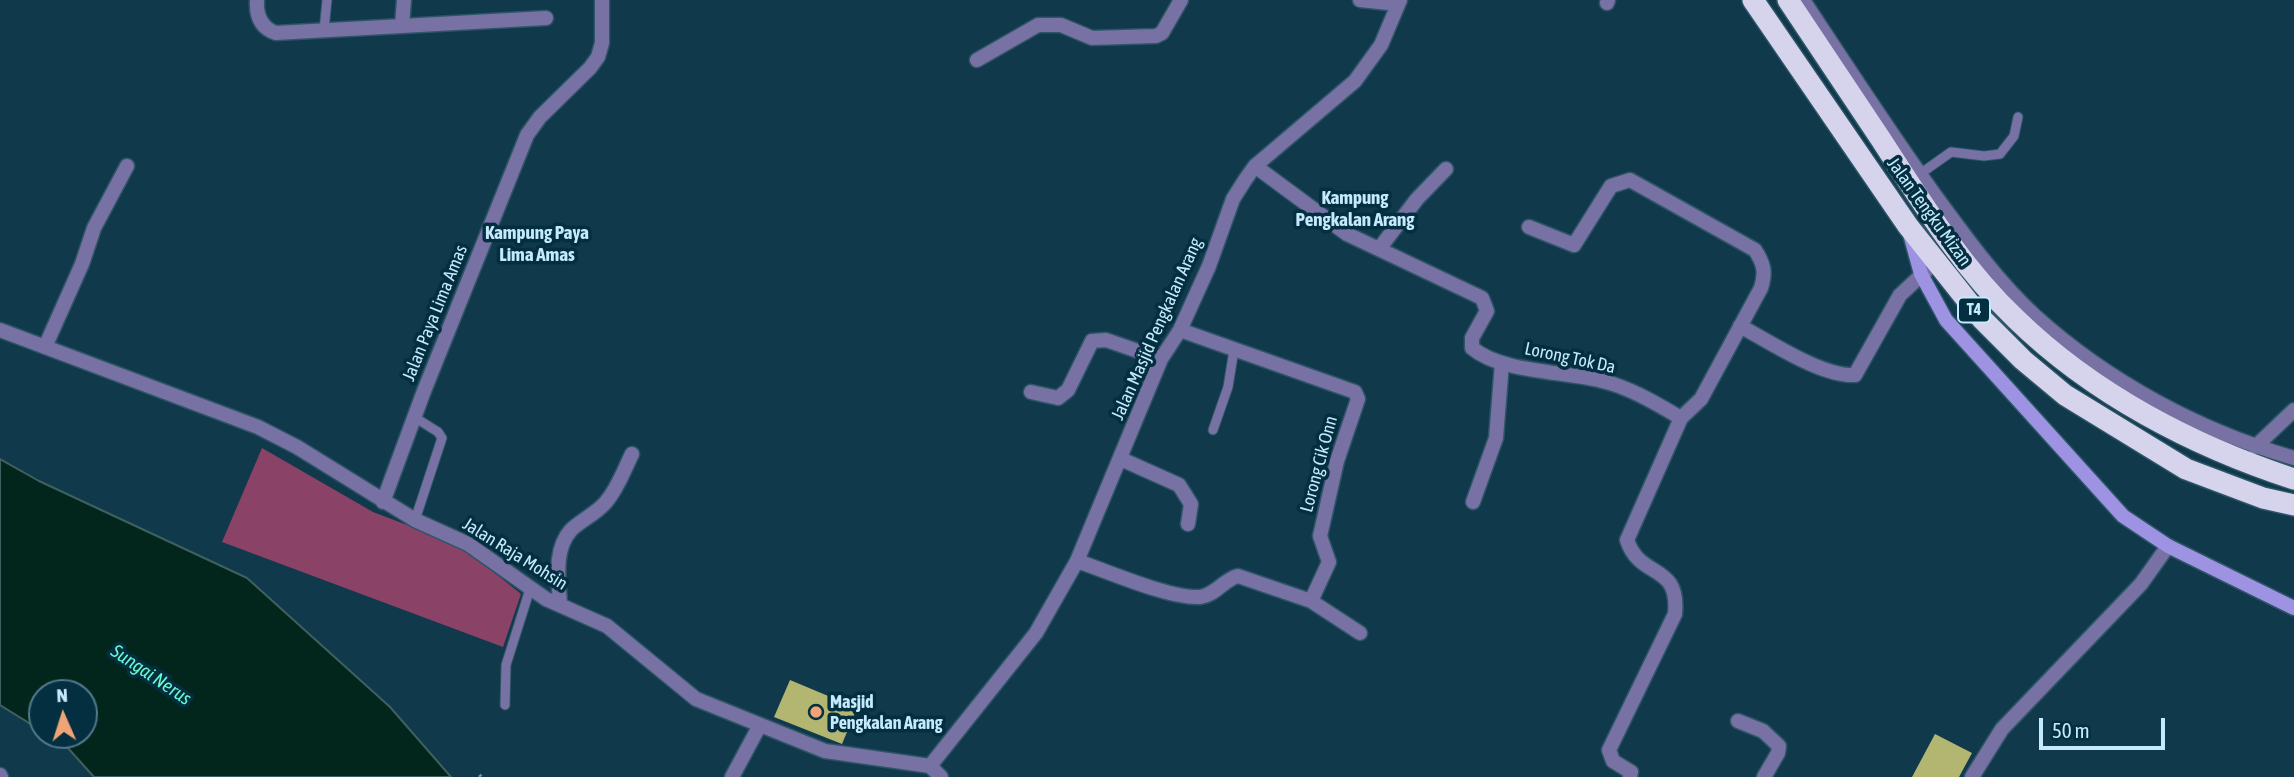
<!DOCTYPE html>
<html>
<head>
<meta charset="utf-8">
<style>
	body { margin:0 }
	#map { position:relative; width:2294px; height:777px; overflow:hidden; background:#10394b; font-family:"Asap Condensed",sans-serif }
	canvas { display:block }
	.north { position:absolute; left:28px; top:679px; width:70px; height:70px; box-sizing:border-box; background:#032f40; border:2px solid #517a8c; border-radius:50%; rotate:357deg; font-size:19px; font-weight:700; line-height:28px; text-align:center; color:#c6eafd }
	.north::after { content:''; display:block; margin:auto; width:24px; height:32px; background:#efa377; clip-path:polygon(50% 0,100% 100%,50% 72%,0 100%) }
	.scale { position:absolute; left:2039px; top:718px; width:126px; height:32px; box-sizing:border-box; border:4px solid #c6eafd; border-top:0; padding-left:9px; font-size:21px; line-height:24px; white-space:nowrap; color:#c6eafd; -webkit-text-stroke:5px #032f40; paint-order:stroke }
</style>
</head>
<body>
<div id="map">
<canvas width="2294" height="777"></canvas>
<div class="north">N</div>
<div class="scale">50 m</div>
</div>
<script>
const context = document.querySelector('canvas').getContext('2d');
context.lineJoin = 'round';
function fill(path, color) { context.fillStyle = color; context.fill(path, 'evenodd'); }
function trace(path, color, width, dash) { context.strokeStyle = color; context.lineWidth = width; context.lineCap = dash ? 'butt' : 'round'; context.setLineDash(dash || []); context.stroke(path); }
function write(font, color, halo, rows, align = 'center') {
  context.font = font + ' "Asap Condensed",sans-serif'; context.lineWidth = 7; context.setLineDash([]); context.textBaseline = 'middle'; context.strokeStyle = halo; context.fillStyle = color; for (const [text, x, y, turn = 0] of rows) {
    context.save(); context.translate(x, y); context.rotate((+turn || 0) * Math.PI / 180); context.textAlign = isNaN(turn) ? turn : align; if (halo) context.strokeText(text, 0, 0); context.fillText(text, 0, 0); context.restore();
  }
}
const green = new Path2D(`
	M262 448 373 512 460 545 521 594 503 647 222 542Z`);
const water = new Path2D(`
	M0 459 39 481 247 578 390 707 451 777H94L67 747 48 735H84V693H42V731L0 705Z`);
const building = new Path2D(`
	M790 680 857 708 842 744 774 717Z
	M1935 734 1972 753 1959 777H1912Z`);
const path = new Path2D(`
	M479 777 483 773`);
const lane = new Path2D(`
	M324 30 327 0
	M1920 174 1951 152 1984 156 2000 154 2014 136 2018 117
	M414 417 438 432 442 438 415 520
	M1213 430 1228 387 1234 350
	M505 705 506 665 530 589`);
const street = new Path2D(`
	M257 0C256 16 261 28 276 33L546 18
	M1360 0 1398 4
	M1803 0C1846 65 1888 130 1934 194 1965 236 1996 280 2035 316 2108 382 2200 431 2294 458
	M1607 3 1608 0
	M402 26 404 0
	M977 60 1038 25H1061L1092 38 1156 36 1162 33 1181 0
	M1255 166 1347 234 1482 298 1487 311 1472 338V348C1502 373 1564 371 1602 381 1629 387 1657 404 1681 418L1627 540C1640 580 1680 562 1675 614L1609 750 1613 761 1631 772 1630 777
	M1529 227 1574 245 1611 186 1630 180 1755 250C1764 264 1766 272 1761 288L1701 399 1681 418
	M1379 249 1417 199 1446 169
	M1740 326C1770 342 1822 377 1855 375L1900 295 1929 268
	M0 330 258 427 297 447 415 520 468 544 546 599 607 626 696 699 825 751 930 766
	M1180 330 1355 392 1358 399 1337 461 1320 536 1329 562 1311 601
	M45 347 82 264 94 228 127 166
	M1031 392 1058 398 1068 390 1092 341 1106 340 1161 359
	M2255 447 2294 410
	M1121 459 1179 485 1191 504 1188 524
	M383 502 424 391 527 135 540 117 590 68 598 57 602 43V0
	M1473 502 1496 438 1502 363
	M1077 561C1107 571 1170 599 1200 597 1216 595 1223 580 1238 576L1311 601 1360 633
	M560 605C559 581 553 550 571 530 581 520 596 514 606 502 618 488 624 470 632 454
	M1738 721 1763 731 1779 746 1778 753 1764 777
	M930 766 1036 633 1077 561 1161 359 1180 330 1209 266 1233 199 1245 180 1255 166 1355 81 1381 45 1400 0
	M930 766 941 777
	M0 775 1 777
	M732 777 760 725
	M1972 777 2002 729 2141 584 2168 546`);
const secondary = new Path2D(`
	M1910 234 1921 274 1946 320 2123 516 2168 546 2294 608`);
const highway = new Path2D(`
	M1753 0 1908 226 1982 319 2023 360 2065 395 2186 469 2263 498 2294 505
	M1788 0C1819 47 1851 94 1882 141 1922 203 1962 268 2016 319 2093 394 2193 446 2294 479`);
const markers = [
	[816,712,7,"#efa377"]
];
const shields = [
	[1974,310,32]
];
const shieldNames = [
	["T4",1974,310]
];
const streetNames = [
	["Jalan Tengku Mizan",1929,212,54],
	["Jalan Paya Lima Amas",435,313,-68],
	["Jalan Masjid Pengkalan Arang",1157,329,-66],
	["Lorong Tok Da",1570,358,12],
	["Lorong Cik Onn",1319,464,-75],
	["Jalan Raja Mohsin",515,554,32]
];
const poiNames = [
	["Masjid",830,702],
	["Pengkalan Arang",830,723]
];
const neighbourhoodNames = [
	["Kampung",1355,198],
	["Pengkalan Arang",1355,220],
	["Kampung Paya",537,233],
	["Lima Amas",537,255]
];
const waterNames = [
	["Sungai Nerus",151,675,34]
];
fill(green, '#8a4267');
fill(water, '#03261c');
trace(water, '#3e6160', 2);
fill(building, '#b3b671');
trace(lane, '#2d5567', 11);
trace(street, '#2d5567', 17);
trace(secondary, '#2d5567', 17);
trace(highway, '#2d5567', 24);
trace(path, '#6e94a7', 2.5, [3.5, 3.5]);
trace(lane, '#7871a3', 9);
trace(street, '#7871a3', 14);
trace(secondary, '#9e92e2', 14);
trace(highway, '#d6d3ec', 21);
for (const [x, y, r, color] of markers) { const dot = new Path2D(); dot.arc(x, y, r, 0, 2 * Math.PI); context.fillStyle = color; context.fill(dot); trace(dot, '#032f40', 2.5); }
for (const [x, y, w] of shields) { const box = new Path2D(); box.roundRect(x - w / 2, y - 12.5, w, 25, 5); context.fillStyle = '#032f40'; context.fill(box); trace(box, '#c6eafd', 2); }
write('bold 16px', '#c6eafd', null, shieldNames);
write('18px', '#c6eafd', '#032f40', streetNames);
write('bold 18px', '#c6eafd', '#032f40', poiNames, 'left');
write('bold 19px', '#c6eafd', '#032f40', neighbourhoodNames);
write('italic 19px', '#69fbd0', '#032f40', waterNames);
</script>
</body>
</html>
